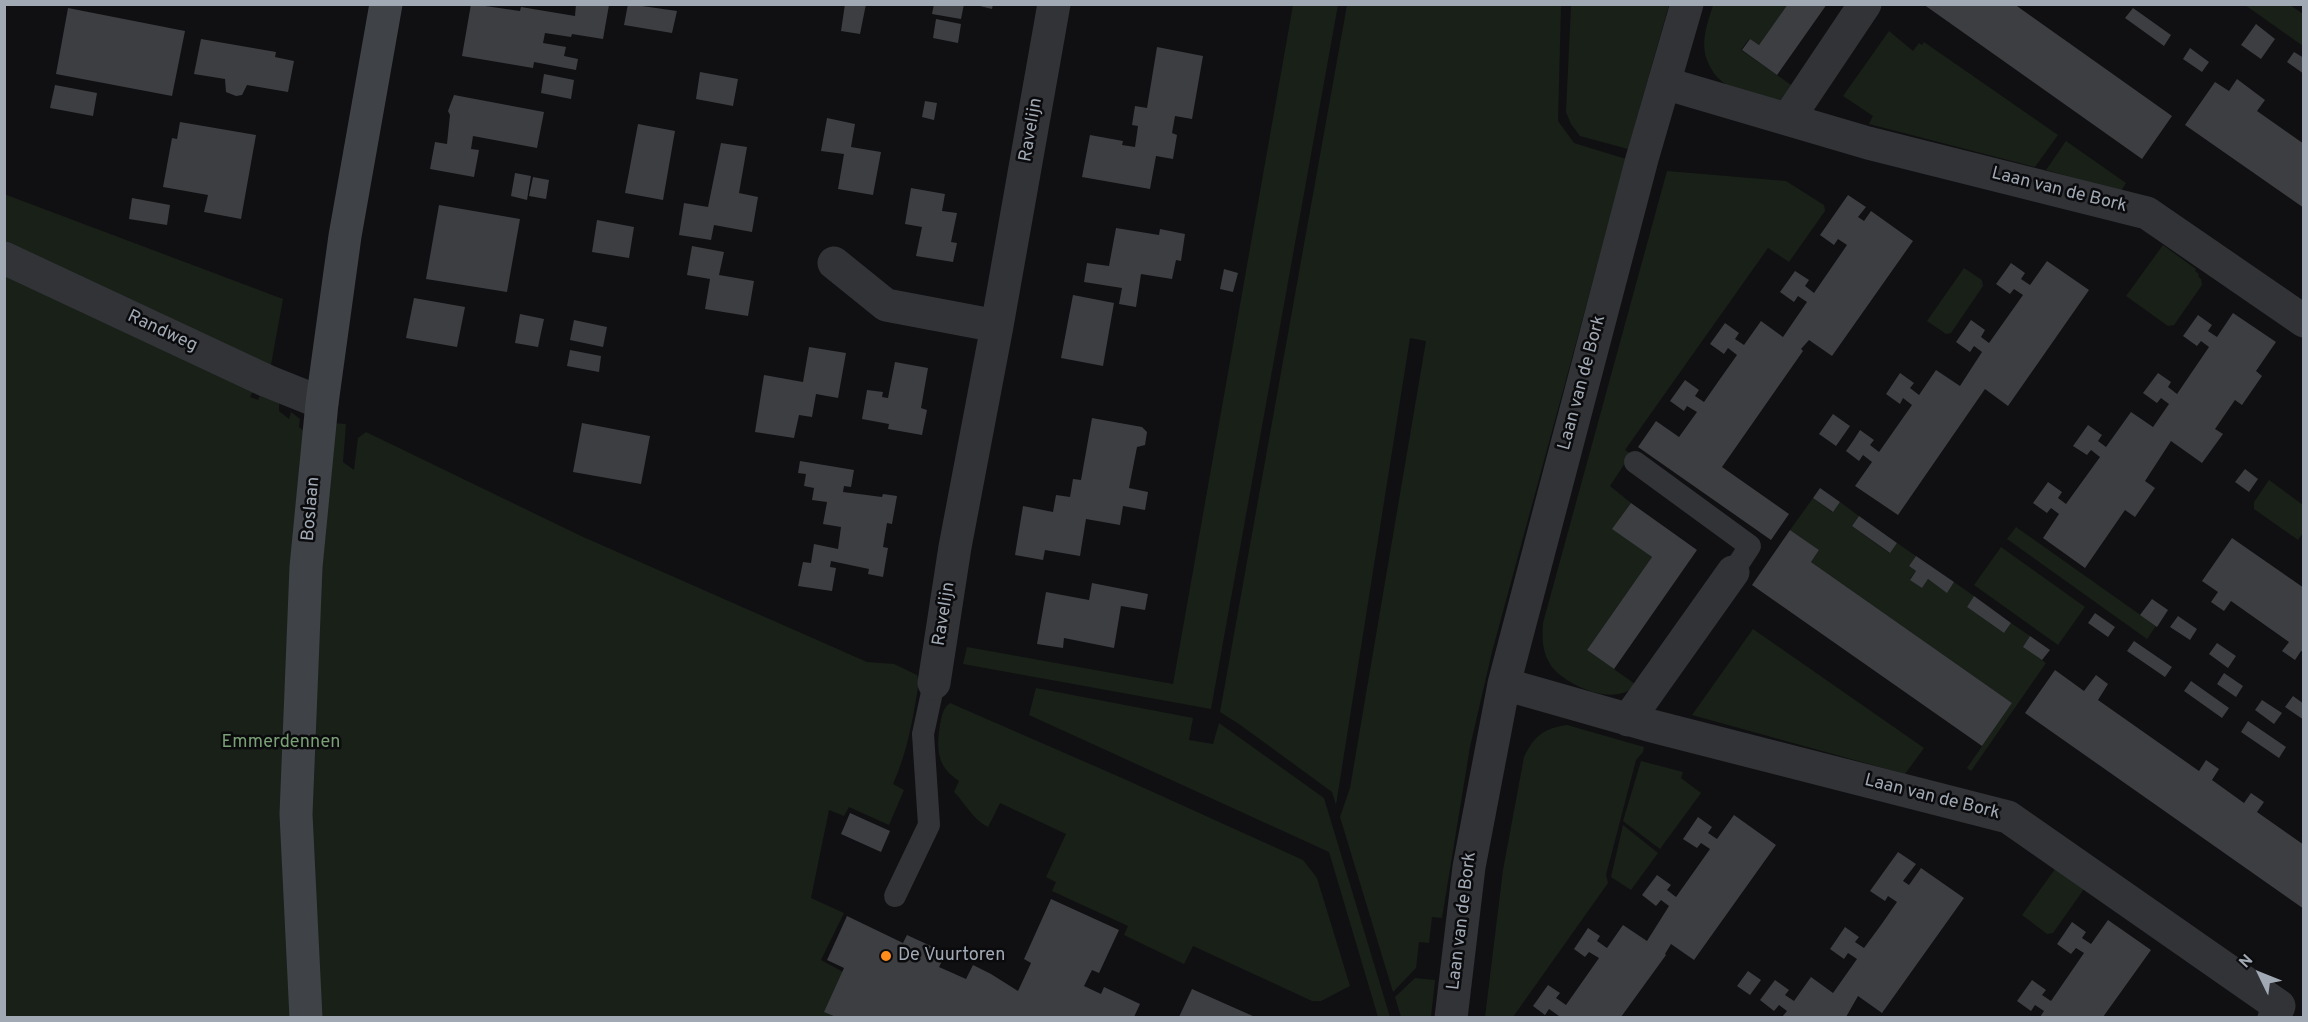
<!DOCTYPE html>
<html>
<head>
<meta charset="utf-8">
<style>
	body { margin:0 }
	#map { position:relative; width:2308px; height:1022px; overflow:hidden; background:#101012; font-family:Overpass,sans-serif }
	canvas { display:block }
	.frame { position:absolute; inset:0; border:6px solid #a0a9b4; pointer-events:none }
	.north { position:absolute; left:2230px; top:944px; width:60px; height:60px; -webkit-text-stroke:4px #0b0b0d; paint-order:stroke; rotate:313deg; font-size:16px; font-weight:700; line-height:24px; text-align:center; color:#a0a9b4 }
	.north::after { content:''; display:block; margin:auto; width:21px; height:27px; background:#a0a9b4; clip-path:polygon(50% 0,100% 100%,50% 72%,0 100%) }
</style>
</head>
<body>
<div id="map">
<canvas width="2308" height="1022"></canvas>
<div class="frame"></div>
<div class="north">N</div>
</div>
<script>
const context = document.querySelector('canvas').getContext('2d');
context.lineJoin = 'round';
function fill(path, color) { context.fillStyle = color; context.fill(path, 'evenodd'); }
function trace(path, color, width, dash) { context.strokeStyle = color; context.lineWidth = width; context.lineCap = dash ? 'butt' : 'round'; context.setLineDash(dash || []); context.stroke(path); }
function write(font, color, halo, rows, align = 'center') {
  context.font = font + ' Overpass,sans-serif'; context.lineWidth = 5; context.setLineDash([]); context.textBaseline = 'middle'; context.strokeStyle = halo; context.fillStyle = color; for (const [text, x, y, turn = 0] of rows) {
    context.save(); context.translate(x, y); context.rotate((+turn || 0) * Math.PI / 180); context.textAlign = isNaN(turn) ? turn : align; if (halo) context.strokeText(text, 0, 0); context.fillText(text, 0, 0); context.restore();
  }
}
const green = new Path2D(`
	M1293 5H1338L1211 709 963 664 967 647 1173 684Z
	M1347 5H1561L1558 121 1574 143 1626 159 1492 652 1470 747 1442 918 1432 917 1429 943 1419 942 1416 968 1393 992 1340 817 1350 788 1426 341 1410 338 1336 805 1332 792 1239 724 1220 712Z
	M1571 5H1669L1628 149 1580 136 1571 124 1566 112Z
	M1713 5H1788L1759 45 1749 39 1741 50 1797 89C1793 93 1788 99 1781 100 1776 101 1768 98 1763 96 1738 91 1717 87 1707 60 1700 41 1708 22 1713 5Z
	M2245 5H2290L2303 14V46Z
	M1889 31 1913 51 1919 43 1922 45 1924 42 2058 135 2035 167 1869 124 1873 116 1843 96Z
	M2066 141 2126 183 2121 191 2046 170Z
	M1667 171 1786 181 1824 205 1825 211 1789 262 1768 248 1625 450 1631 454 1610 486 1631 503 1613 529 1652 557 1587 650 1635 684C1618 709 1563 685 1550 664 1542 651 1542 638 1543 623Z
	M4 194 283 299 270 370 5 250Z
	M2163 245 2196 269 2195 271 2199 274 2198 276 2201 279 2202 285 2174 325 2168 326 2126 296Z
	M5 268 253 391 250 397 258 400 260 396 279 402V411L289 419 291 412 300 419 299 427 329 451 333 423 346 424 343 462 354 470 358 438 366 432 581 536 867 662 894 664 917 675 919 682C913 717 908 751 893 784L904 790 889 825 849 807 844 816 829 810 811 898 844 913 821 960 845 973 828 1008 847 1017 5 1018Z
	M1964 268 1982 280 1983 286 1951 333 1946 334 1927 321Z
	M2269 480 2303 505V533L2298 540 2254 509V502Z
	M1813 498 1832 512 1840 502 1859 516 1852 526 1889 553 1897 543 1916 556 1909 566 1916 571 1910 579 1922 588 1928 579 1947 592 1954 582 1974 596 1967 607 2004 633 2011 623 2030 636 2024 647 2046 663 1971 771 1967 768 2012 703 1811 562 1819 550 1790 530Z
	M2016 527 2156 626 2147 639 2007 539Z
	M2001 547 2085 607 2058 645 1974 585Z
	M1753 629 1924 748 1905 774 1692 715Z
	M1036 688 1193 718 1189 740 1213 744 1219 723 1324 798 1390 1017H1378L1329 852 1029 715Z
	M950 703 1122 778 1303 860 1317 878 1350 986 1321 1001H1312L1193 946 1184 964 1124 935 1128 926 1052 891 1056 882 1046 877 1066 834 1000 803 988 827C972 819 966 804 954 792L959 781C937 767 936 749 940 725 942 716 942 709 950 703Z
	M1567 725 1644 747 1643 752 1636 760 1606 875 1608 883 1513 1017H1485L1503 870 1524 757C1535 735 1543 729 1567 725Z
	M1641 761 1683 772 1681 778 1701 793 1660 849 1623 821Z
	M1623 825 1658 853 1631 890 1611 877Z
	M2055 869 2084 889 2053 933 2047 934 2022 915Z
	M1415 978 1435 980 1431 1017H1401L1395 997Z`);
const building = new Path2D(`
	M471 4 520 11 521 7 575 16 576 4 609 5 603 39 572 34 571 37 545 33 543 43 566 47 564 56 578 59 576 70 534 62 533 68 462 56Z
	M628 4 677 11 672 33 624 25Z
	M845 4H866L860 34 841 31Z
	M934 4H964L961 19 932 14Z
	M972 4H993L992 9Z
	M1788 4H1827L1777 75 1742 50 1750 39 1759 45Z
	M1923 4H2014L2172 116 2142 159Z
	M68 8 185 31 172 96 56 74Z
	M2133 8 2171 35 2164 46 2125 18Z
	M936 19 961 24 958 43 933 38Z
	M2256 24 2275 39 2261 59 2241 45Z
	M201 39 276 52 275 57 294 61 288 92 247 85 242 95 236 96 226 92 225 79 194 74Z
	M1157 47 1203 56 1192 119 1175 116 1172 133 1177 135 1173 159 1156 156 1150 189 1082 177 1090 135 1123 141 1122 145 1135 147 1138 126 1132 125 1135 106 1147 108Z
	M2190 48 2209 62 2202 72 2183 59Z
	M2294 52 2304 58V74L2287 62Z
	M700 72 738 79 733 106 696 99Z
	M544 74 574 80 571 99 541 93Z
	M2237 79 2265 100 2257 111 2304 144V208L2185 125 2215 82 2229 91Z
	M55 85 97 93 93 116 50 108Z
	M454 95 544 112 537 148 473 136 471 149 479 150 474 177 430 169 435 142 447 144 450 115 448 111Z
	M925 101 937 103 934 120 922 117Z
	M827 118 855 124 851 147 881 152 873 195 838 189 844 154 821 151Z
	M180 122 256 135 241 219 204 212 208 195 163 187 172 138 177 139Z
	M638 124 675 131 663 200 625 193Z
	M721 143 747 147 739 193 758 197 752 232 714 225 711 240 679 235 684 203 708 207Z
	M515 173 531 176 527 200 511 196Z
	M533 177 549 180 546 199 529 196Z
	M911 188 945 194 942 211 957 213 951 242 957 243 953 262 916 256 922 227 905 224Z
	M1848 195 1866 207 1858 217 1864 221 1871 211 1913 241 1832 356 1809 340 1801 349 1803 351 1722 467 1789 514 1771 540 1638 447 1656 421 1679 437 1697 412 1687 406 1684 411 1670 401 1685 380 1699 390 1695 396 1704 402 1720 379 1737 355 1728 348 1724 354 1710 344 1725 323 1739 333 1735 339 1744 345 1761 321 1783 337 1807 302 1798 296 1794 302 1780 292 1795 271 1809 280 1805 286 1814 293 1847 245 1838 239 1834 245 1820 235Z
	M132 198 170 205 167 225 129 219Z
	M439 205 520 219 507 292 426 279Z
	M597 220 634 227 629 258 592 252Z
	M1116 228 1159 235 1160 229 1185 234 1181 261 1176 260 1172 279 1141 274 1136 307 1119 304 1122 288 1084 282 1087 263 1109 266Z
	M692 246 724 252 719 275 754 281 748 316 705 309 710 279 687 275Z
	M2047 261 2089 290 2008 406 1985 389 1898 515 1855 486 1872 462 1863 455 1859 461 1846 451 1853 441 1860 430 1874 440 1870 445 1879 452 1912 405 1903 398 1900 404 1886 394 1900 373 1914 383 1910 388 1919 395 1936 370 1960 386 1982 352 1974 346 1970 352 1956 342 1971 320 1985 330 1981 337 1989 343 2023 295 2014 289 2010 294 1996 284 2011 263 2025 273 2021 279 2030 285Z
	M1224 269 1238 273 1233 292 1220 289Z
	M1073 295 1114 303 1103 366 1061 358Z
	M414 298 465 307 457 347 406 338Z
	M2233 313 2276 342 2256 371 2262 376 2242 405 2235 400 2215 429 2223 434 2202 463 2171 441 2145 481 2155 488 2135 517 2125 510 2085 568 2043 538 2059 514 2051 508 2047 513 2033 503 2048 482 2062 492 2058 498 2066 504 2100 457 2091 450 2087 455 2073 446 2088 425 2102 435 2098 441 2106 447 2131 412 2153 427 2169 404 2161 398 2157 403 2143 393 2158 373 2171 382 2168 387 2177 394 2209 347 2201 341 2197 346 2183 336 2198 315 2212 325 2208 331 2217 337Z
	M520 314 544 319 538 347 515 343Z
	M574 320 607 327 603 347 570 340Z
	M809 347 846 353 838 398 816 394 812 417 799 415 794 438 755 432 764 375 803 382Z
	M570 350 601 356 599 372 567 366Z
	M895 362 928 368 921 408 927 410 922 435 888 429 889 424 862 419 867 390 883 392 882 397 888 398Z
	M1833 414 1850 426 1836 446 1819 434Z
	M1092 418 1142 427 1147 432 1145 445 1137 447 1129 488 1148 492 1145 510 1123 506 1120 525 1086 519 1080 556 1045 550 1043 560 1015 555 1023 506 1053 512 1056 495 1070 497 1073 479 1081 480Z
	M582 423 650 436 641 484 573 472Z
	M800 461 854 470 851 487 844 486 843 492 882 497 883 494 897 496 892 524 887 523 883 547 888 548 883 577 868 574 869 569 831 561 830 567 836 568 832 591 798 586 803 562 811 563 814 544 838 549 841 527 823 524 827 502 812 500 814 488 804 486 806 474 798 473Z
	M2245 469 2258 479 2249 492 2235 482Z
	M1820 488 1840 502 1833 512 1813 498Z
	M1631 503 1697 550 1614 669 1587 650 1652 557 1612 529Z
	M1859 516 1897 543 1890 553 1852 526Z
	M1790 530 1819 550 1811 562 2012 703 1982 746 1752 585Z
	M2232 538 2304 588V652L2301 651 2295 660 2282 651 2289 642 2231 601 2224 611 2211 602 2218 592 2202 581Z
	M1916 556 1954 582 1947 593 1928 579 1922 588 1910 580 1916 571 1909 566Z
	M1092 583 1148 594 1145 610 1121 606 1114 648 1064 638 1063 648 1037 644 1046 592 1089 600Z
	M1974 596 2011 623 2004 633 1967 607Z
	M2152 599 2168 610 2157 627 2140 615Z
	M2095 613 2115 627 2108 637 2088 623Z
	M2178 616 2197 629 2190 640 2170 627Z
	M2030 636 2050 650 2042 660 2023 647Z
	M2134 641 2172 667 2165 677 2127 651Z
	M2217 643 2236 656 2228 668 2209 654Z
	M2055 670 2084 691 2096 675 2108 684 2098 700 2199 771 2206 760 2219 769 2212 780 2244 803 2251 793 2264 802 2257 812 2304 845V909L2025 713Z
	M2224 673 2243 686 2236 697 2217 684Z
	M2191 681 2229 708 2222 718 2184 691Z
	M2293 696 2304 704V720L2285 707Z
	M2262 700 2282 713 2274 724 2255 710Z
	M2248 721 2286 747 2279 758 2241 732Z
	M850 813 890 831 881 852 841 834Z
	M1734 815 1776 845 1694 960 1671 944 1665 954 1666 955 1621 1017H1557L1559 1016 1549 1009 1545 1015 1533 1006 1548 985 1560 993 1556 998 1566 1005 1599 958 1589 952 1585 957 1574 949 1588 928 1600 936 1597 941 1607 948 1623 925 1647 941 1669 906 1661 900 1656 906 1642 895 1657 875 1671 885 1667 890 1676 897 1710 849 1701 843 1697 848 1683 839 1698 817 1712 827 1708 833 1717 839Z
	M1898 852 1916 864 1903 881 1909 885 1921 868 1964 898 1882 1013 1858 996 1846 1017H1782L1787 1011 1779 1005 1774 1011 1760 1000 1775 980 1789 990 1785 995 1794 1001 1811 977 1833 993 1857 959 1848 953 1844 959 1830 949 1845 927 1859 937 1855 942 1864 948 1881 925 1897 902 1888 896 1885 901 1870 891Z
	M1051 899 1119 930 1099 973 1092 970 1084 986 1101 994 1104 987 1140 1004 1134 1017H836L824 1012 844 968 827 960 847 916 903 943 907 935 946 953 939 967 966 979 973 965 991 974 1018 991 1031 963 1024 959Z
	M2108 920 2151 950 2103 1017H2040L2044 1011 2035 1005 2031 1011 2017 1001 2032 980 2046 990 2042 995 2051 1001 2084 953 2076 948 2071 954 2057 944 2072 922 2086 932 2082 938 2091 944Z
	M1748 971 1761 980 1750 995 1737 986Z
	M1192 989 1255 1017H1179Z`);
const service = new Path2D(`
	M1635 462 1750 546 1733 572
	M895 896 929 825 923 734 934 683`);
const minor = new Path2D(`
	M1664 83 1868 143 2147 213 2304 321
	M1788 119 1865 4
	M4 258 267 381 322 403
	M834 263 886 305 997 326
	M934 683 955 547 997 326 1054 4
	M1504 684 1648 725 2008 817 2279 1006 2274 1018
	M1628 720 1733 572
	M1451 1018 1469 867 1504 684 1642 159 1687 4`);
const secondary = new Path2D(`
	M306 1018 296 814 306 567 322 403 345 236 386 4`);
const markers = [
	[886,956,6,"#ff8c1b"]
];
const streetNames = [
	["Ravelijn",1032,130,-80],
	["Laan van de Bork",2059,191,14],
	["Randweg",162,332,25],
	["Laan van de Bork",1583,383,-75],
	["Boslaan",312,509,-85],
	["Ravelijn",945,614,-81],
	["Laan van de Bork",1932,798,14],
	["Laan van de Bork",1463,921,-83]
];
const parkNames = [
	["Emmerdennen",281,743]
];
const poiNames = [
	["De Vuurtoren",898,956]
];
fill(green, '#182018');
fill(building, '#3c3e42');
trace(service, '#313337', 22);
trace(minor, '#313337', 33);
trace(secondary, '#3f4247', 33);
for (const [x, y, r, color] of markers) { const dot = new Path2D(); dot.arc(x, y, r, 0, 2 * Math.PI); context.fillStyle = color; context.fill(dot); trace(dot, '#0b0b0d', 2); }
write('18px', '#a0a9b4', '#0b0b0d', streetNames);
write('18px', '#7aa175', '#0b0b0d', parkNames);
write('18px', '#a0a9b4', '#0b0b0d', poiNames, 'left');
</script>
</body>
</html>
